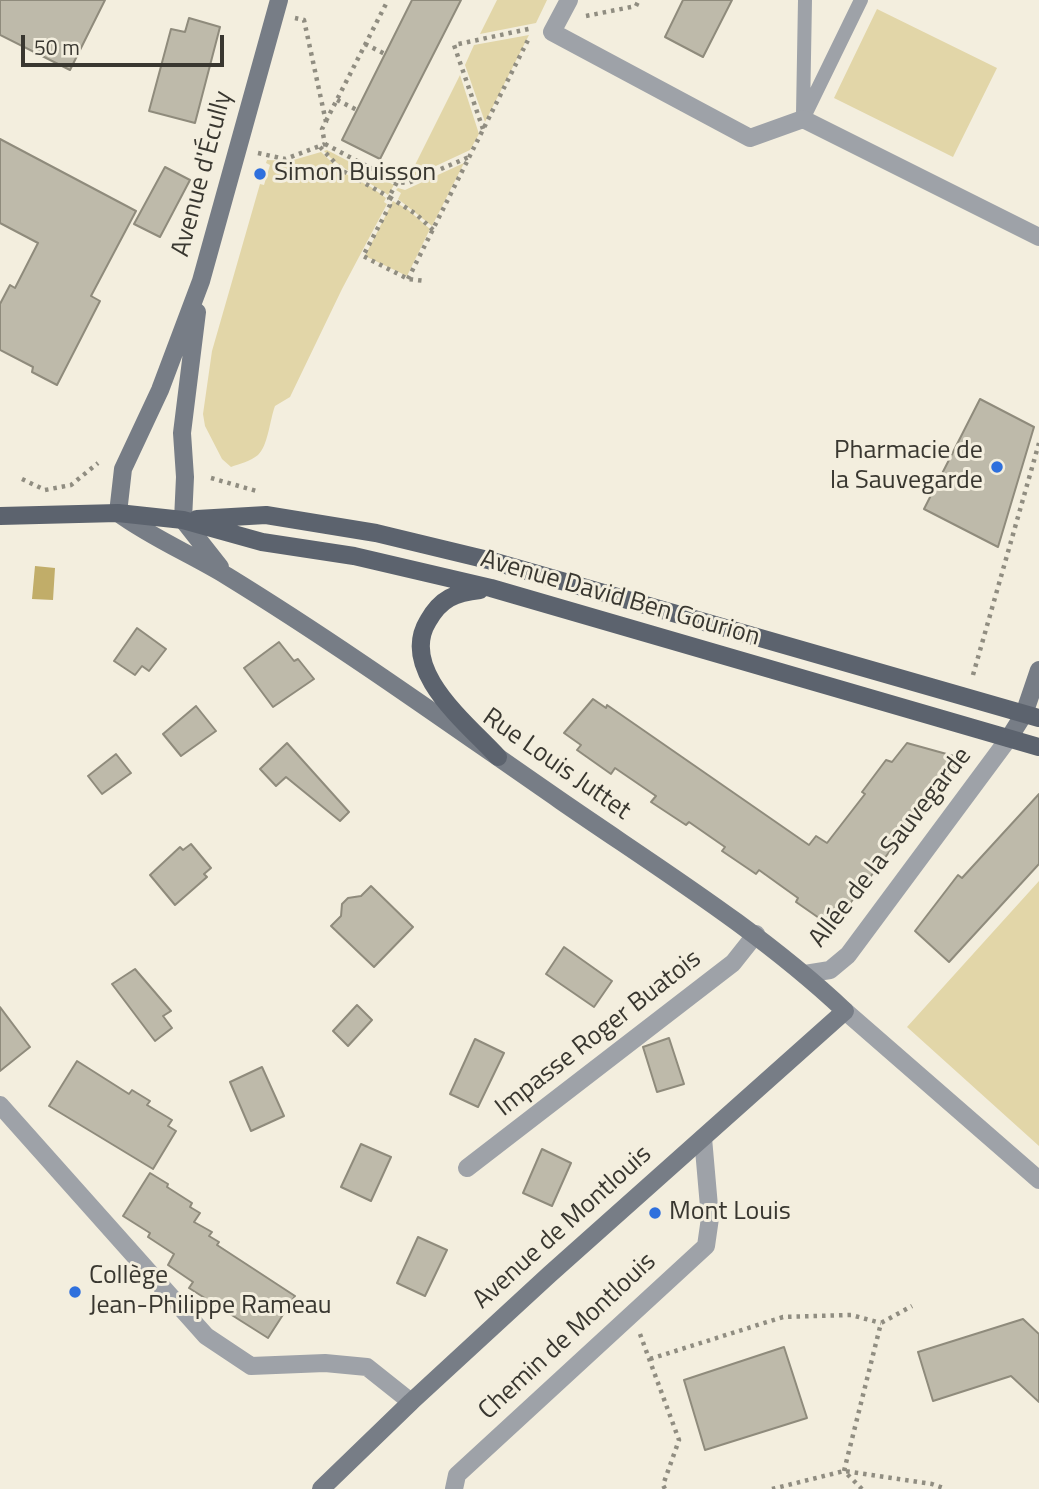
<!DOCTYPE html>
<html>
<head>
<meta charset="utf-8">
<style>
	body { margin:0 }
	#map { position:relative; width:1039px; height:1489px; overflow:hidden; background:#f3eede; font-family:"Titillium Web",sans-serif }
	canvas { display:block }
	.scale { position:absolute; left:21px; top:35px; width:203px; height:32px; box-sizing:border-box; border:4px solid #393730; border-top:0; padding-left:9px; font-size:21px; line-height:24px; white-space:nowrap; color:#393730; -webkit-text-stroke:5px #f3eede; paint-order:stroke }
</style>
</head>
<body>
<div id="map">
<canvas width="1039" height="1489"></canvas>
<div class="scale">50 m</div>
</div>
<script>
const context = document.querySelector('canvas').getContext('2d');
context.lineJoin = 'round';
function fill(path, color) { context.fillStyle = color; context.fill(path, 'evenodd'); }
function trace(path, color, width, dash) { context.strokeStyle = color; context.lineWidth = width; context.lineCap = dash ? 'butt' : 'round'; context.setLineDash(dash || []); context.stroke(path); }
function write(font, color, halo, rows, align = 'center') {
  context.font = font + ' "Titillium Web",sans-serif'; context.lineWidth = 6; context.setLineDash([]); context.textBaseline = 'middle'; context.strokeStyle = halo; context.fillStyle = color; for (const [text, x, y, turn = 0] of rows) {
    context.save(); context.translate(x, y); context.rotate((+turn || 0) * Math.PI / 180); context.textAlign = isNaN(turn) ? turn : align; if (halo) context.strokeText(text, 0, 0); context.fillText(text, 0, 0); context.restore();
  }
}
const green = new Path2D(`
	M497 0H547L536 23 480 34Z
	M877 9 997 68 953 157 834 98Z
	M529 35 485 122 465 65 474 45Z
	M460 75 479 134 470 150 408 179Z
	M327 150 394 185 388 195C366 179 342 171 324 151Z
	M321 152 342 172 371 187 386 198 384 202 387 204 342 289 290 397 275 406C270 419 268 446 258 455 251 461 239 464 231 467L222 459 205 426 203 414 212 351 260 184 264 185 270 165 266 163 267 160 290 161Z
	M464 163 432 226 398 199 401 193 396 190 398 188 405 190Z
	M393 201 407 209 430 229 407 276 365 256Z
	M1039 881V1146L907 1027Z`);
const water = new Path2D(`
	M35 566 55 568 53 600 32 599Z`);
const building = new Path2D(`
	M0 0H105L70 70 0 35Z
	M412 0H461L380 159 342 140Z
	M683 0H732L703 57 665 37Z
	M189 18 220 27 195 123 149 111 171 29 185 32Z
	M0 139 136 211 91 296 100 301 57 385 32 372 33 367 0 350V304L10 285 15 288 38 243 0 223Z
	M165 167 190 180 160 237 134 224Z
	M980 399 1034 427 998 547 924 509Z
	M137 628 166 649 149 671 142 666 135 675 114 661Z
	M279 642 294 661 298 659 314 679 273 707 244 668Z
	M593 699 606 708 607 705 809 845 816 836 827 843 865 794 862 792 886 760 892 762 907 743 961 758 832 927 796 902 798 898 759 870 756 874 722 851 725 847 689 822 686 825 651 802 656 796 615 768 611 774 577 750 581 745 564 733Z
	M196 706 216 731 181 756 163 734Z
	M287 743 349 812 340 821 286 777 276 786 260 769Z
	M116 754 131 773 102 794 88 776Z
	M1039 794V864L949 962 915 931 958 875 962 878Z
	M191 844 211 868 204 874 207 877 175 905 150 875 180 847 183 850Z
	M371 886 413 927 374 967 331 926 341 916 342 904 348 898 361 896Z
	M564 947 612 981 594 1007 546 974Z
	M135 969 171 1011 163 1016 172 1028 155 1041 112 984Z
	M357 1005 372 1020 348 1046 333 1031Z
	M0 1007 30 1047 0 1071Z
	M669 1038 684 1084 657 1092 643 1047Z
	M475 1039 504 1053 478 1107 450 1094Z
	M77 1061 129 1094 132 1090 150 1101 147 1105 172 1120 168 1126 176 1131 153 1169 49 1106Z
	M262 1067 284 1116 251 1131 230 1082Z
	M361 1144 391 1157 371 1201 341 1187Z
	M542 1149 571 1163 552 1206 523 1193Z
	M150 1173 168 1184 167 1187 192 1203 190 1207 200 1213 194 1222 212 1232 209 1236 219 1242 217 1245 295 1296 268 1338 189 1288 193 1282 168 1265 174 1254 148 1237 150 1233 123 1216Z
	M418 1237 447 1250 425 1296 397 1283Z
	M1023 1319 1039 1334V1402L1011 1376 933 1401 918 1352Z
	M784 1347 807 1418 705 1450 684 1380Z`);
const path = new Path2D(`
	M586 16 636 6 639 0
	M365 44 385 54
	M337 100 357 110
	M326 121 388 0
	M483 129 454 45 533 28
	M325 144 397 182
	M320 147 343 171 389 197 390 205 363 256 408 279 425 281
	M258 153 285 159 325 144 322 129 326 122 304 20 295 18
	M433 230 416 214 389 197 397 182 408 183 469 157
	M408 279 530 36
	M211 478 260 492
	M22 479 45 490 71 485 98 463
	M973 675 1039 443
	M640 1334 679 1440 663 1485 665 1489
	M650 1359 783 1317 851 1315 881 1323
	M772 1489 844 1471 932 1484 946 1489
	M862 1489 844 1471 881 1323 912 1306`);
const lane = new Path2D(`
	M803 114 805 0
	M803 119 861 0`);
const street = new Path2D(`
	M569 0 552 32 750 138 803 119 1039 237
	M805 974 830 970 848 955 1009 738
	M845 1011 1039 1180
	M0 1105 206 1336 251 1366 325 1363 367 1367 411 1402
	M467 1168 733 963 756 934
	M454 1489 457 1475 706 1246 710 1218 703 1138`);
const secondary = new Path2D(`
	M279 0 201 281 160 390 123 469 118 513C152 538 191 554 227 576 341 646 451 725 561 801 658 868 759 930 845 1011L550 1274 411 1402 321 1489
	M197 312 182 433 185 477 183 520 220 567
	M1009 738 1024 714 1039 670`);
const primary = new Path2D(`
	M0 516 118 513 183 520 262 542 354 556 491 588 1039 747
	M197 519 266 515 376 533 492 561 1039 718
	M480 590C455 593 441 598 428 621 398 670 468 724 498 757`);
const markers = [
	[260,174,7,"#2f70dd"],
	[997,467,7,"#2f70dd"],
	[655,1213,7,"#2f70dd"],
	[75,1292,7,"#2f70dd"]
];
const streetNames = [
	["Avenue d'Écully",203,174,-75],
	["Avenue David Ben Gourion",620,599,16],
	["Rue Louis Juttet",556,765,35],
	["Allée de la Sauvegarde",891,848,-52],
	["Impasse Roger Buatois",599,1034,-38],
	["Avenue de Montlouis",563,1228,-42],
	["Chemin de Montlouis",568,1337,-43]
];
const poiNames = [
	["Simon Buisson",274,174],
	["Pharmacie de",983,452,"right"],
	["la Sauvegarde",983,482,"right"],
	["Mont Louis",669,1213],
	["Collège",89,1277],
	["Jean-Philippe Rameau",89,1307]
];
fill(green, '#e2d6a8');
fill(water, '#c1ad69');
fill(building, '#bebaaa');
trace(building, '#8f8b7c', 2);
trace(path, '#908d81', 4.5, [3.5, 5]);
trace(lane, '#9ea2a8', 14);
trace(street, '#9ea2a8', 18);
trace(secondary, '#777d86', 18);
trace(primary, '#5c636e', 18);
for (const [x, y, r, color] of markers) { const dot = new Path2D(); dot.arc(x, y, r, 0, 2 * Math.PI); context.fillStyle = color; context.fill(dot); trace(dot, '#f3eede', 2.5); }
write('26px', '#393730', '#f3eede', streetNames);
write('26px', '#393730', '#f3eede', poiNames, 'left');
</script>
</body>
</html>
